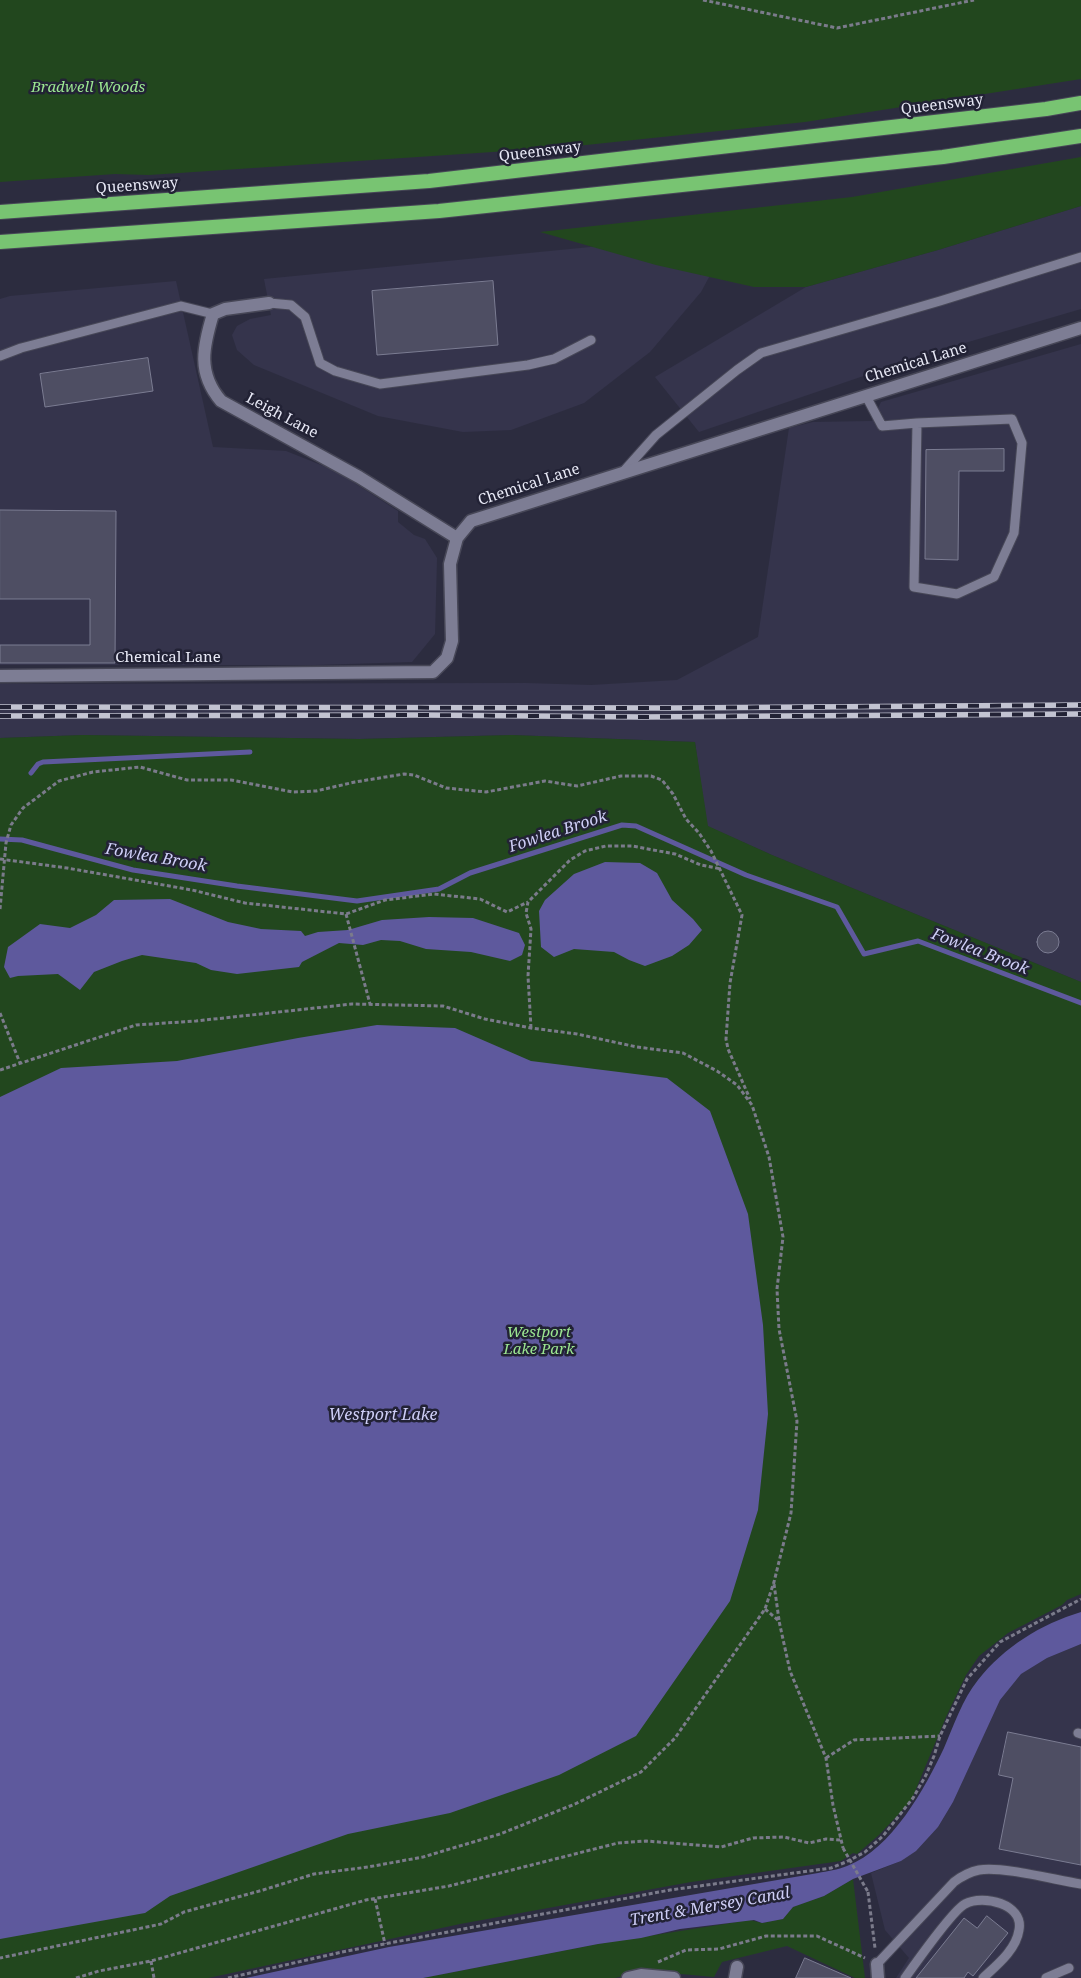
<!DOCTYPE html>
<html>
<head>
<meta charset="utf-8">
<style>
	body { margin:0 }
	canvas { display:block; background:#2c2c3f }
</style>
</head>
<body>
<canvas width="1081" height="1978"></canvas>
<script>
const context = document.querySelector('canvas').getContext('2d');
context.lineJoin = 'round';
function fill(path, color) { context.fillStyle = color; context.fill(path, 'evenodd'); }
function trace(path, color, width, dash) { context.strokeStyle = color; context.lineWidth = width; context.lineCap = dash ? 'butt' : 'round'; context.setLineDash(dash || []); context.stroke(path); }
function write(font, color, halo, rows, align = 'center') {
  context.font = font + ' "Noto Serif",serif'; context.lineWidth = 5; context.setLineDash([]); context.textBaseline = 'middle'; context.strokeStyle = halo; context.fillStyle = color; for (const [text, x, y, turn = 0] of rows) {
    context.save(); context.translate(x, y); context.rotate((+turn || 0) * Math.PI / 180); context.textAlign = isNaN(turn) ? turn : align; if (halo) context.strokeText(text, 0, 0); context.fillText(text, 0, 0); context.restore();
  }
}
const built = new Path2D(`
	M1081 206V309L934 352 699 432 655 377 806 287 938 250Z
	M713 235 715 266 701 292 650 352 584 403 511 430 463 432 378 416 254 365 237 350 232 335 237 326 250 319 271 315 264 279Z
	M176 281 213 447 286 451 336 471 398 511V522L414 535 425 539 437 558 435 634 412 662 315 665H0V299L10 296Z
	M1081 344V982L772 855 707 826 695 742 512 735 359 739 83 735 0 738V684L525 683 591 685 677 680 758 637 789 428 813 422 872 421 881 402Z
	M1081 1644V1978H896L909 1958 885 1930 871 1873 901 1861 938 1827 953 1802 999 1700 1020 1674 1047 1658Z`);
const green = new Path2D(`
	M0 0H1081V79L805 122 567 147 149 175 115 174 0 182Z
	M1081 157V206L938 250 806 287H754L656 265 540 232 852 197Z
	M83 735 359 739 512 735 695 742 708 826 772 855 1081 982V1594L1067 1600 1062 1605 1008 1633 979 1656 966 1675 946 1717 911 1801 879 1835 857 1854 853 1853 841 1861 691 1882 460 1924 208 1978H0V738Z
	M853 1879 865 1978H855L787 1946 722 1962 714 1977 647 1971 615 1978H423L598 1944 750 1920 762 1923 783 1919 793 1907 824 1896Z`);
const water = new Path2D(`
	M605 862 640 863 657 873 672 900 693 919 702 930 689 945 672 956 645 966 629 960 614 952 574 949 554 957 541 947 539 911 545 900 574 874Z
	M170 899 228 922 261 929 301 931 305 936 318 932 348 930 382 920 429 917 473 918 519 933 525 945 522 955 510 961 471 952 426 949 400 941 381 940 363 945 339 943 302 962 299 967 237 974 211 970 196 963 142 955 122 961 94 972 80 990 58 974 18 976 10 978 4 967 8 947 40 924 70 928 96 915 114 900Z
	M377 1025 455 1028 531 1061 667 1078 710 1111 748 1214 763 1325 768 1414 758 1510 730 1601 636 1736 559 1775 450 1813 348 1834 170 1896 145 1913 0 1939V1097L61 1068 177 1061 298 1038Z
	M1081 1612V1644L1047 1658 1021 1674 1000 1700 953 1802 938 1827 916 1851 901 1861 853 1879 824 1896 793 1907 783 1919 762 1923 754 1920 680 1929 641 1938 598 1944 423 1978H246L389 1947 818 1873C827 1871 838 1870 847 1866 892 1849 925 1788 944 1748 954 1725 962 1700 978 1680 1004 1647 1041 1624 1081 1612Z`);
const stream = new Path2D(`
	M31 773 38 764 43 762 250 752
	M0 839 22 840 133 870 237 886 357 901 439 889 470 873 622 825 636 826 746 875 837 907 864 954 918 941 1081 1003`);
const building = new Path2D(`
	M493 281 498 345 377 355 372 291Z
	M148 358 153 391 45 407 40 374Z
	M1004 449V471H959L958 560 925 559 926 450Z
	M0 510 116 511 115 663H0V645H90V599H0Z
	M1037 942a11 11 0 1 1 22 0a11 11 0 1 1-22 0Z
	M1008 1732 1081 1747V1865L999 1849 1013 1778 999 1775Z
	M987 1916 1008 1933 973 1976 968 1972 964 1978H916L964 1918 977 1928Z
	M805 1958 851 1978H796Z`);
const path = new Path2D(`
	M703 0 837 28 974 0
	M0 859 67 868 192 890 245 903 346 914 385 900 434 894 480 899 507 912 528 902
	M0 909 6 843 11 825 23 808 59 781 93 772 140 767 187 780H231L293 792 316 791 355 782 404 774 414 775 446 788 486 792 545 781 577 786 621 776H651L662 780 673 794 686 819 699 833 711 851 742 915 730 983 726 1039 728 1049 750 1099
	M346 914 370 1004
	M0 1013 20 1063
	M531 1028 528 976 531 929 526 913 528 902 570 860 585 851 606 846H632L675 854 701 865 721 869
	M0 1070 136 1025 196 1021 352 1004 443 1006 485 1019 531 1028 577 1034 637 1047 683 1053 717 1071 737 1085 752 1105 769 1157 783 1237 777 1289 779 1329 797 1421 791 1513 774 1582 765 1609 675 1738 641 1772 575 1804 500 1834 423 1857 368 1867 314 1874 263 1890 184 1912 161 1924 0 1958
	M774 1584 779 1620
	M765 1609 779 1621 790 1671 826 1758 833 1805 843 1848
	M826 1758 854 1740 940 1736
	M868 1892 875 1948
	M375 1899 385 1944
	M151 1961 154 1978
	M658 1962 686 1950 719 1949 766 1936H817L865 1958
	M76 1978 99 1971 151 1961 366 1900 449 1886 618 1843 646 1841 721 1847 753 1838 784 1837 809 1843 826 1839 840 1840
	M228 1978 342 1952 670 1890 831 1868 846 1862 865 1852 883 1836 913 1798 926 1775 934 1756 940 1736 967 1679 1000 1642 1081 1599`);
const service = new Path2D(`
	M269 303 291 305 305 317 320 363 335 371 380 384 528 365 554 359 591 340
	M0 356 21 348 181 306 213 314
	M866 396 882 426 917 423 914 587 957 594 994 577 1014 533 1022 443 1012 419 917 423
	M623 472 656 435 737 370 761 353 940 301 1081 257
	M1078 1733 1081 1734
	M877 1964 954 1882C962 1876 969 1872 979 1870 1003 1866 1055 1880 1081 1884
	M905 1978C915 1964 953 1910 965 1904 983 1894 1024 1904 1019 1930 1016 1950 997 1965 983 1978
	M1046 1978 1069 1968`);
const minor = new Path2D(`
	M269 303 225 309 213 314C203 347 197 373 221 401L359 477 457 538
	M0 676 433 672 447 658 452 641 450 564 457 538 471 521 1081 328
	M877 1964 878 1978
	M628 1978 641 1975 674 1978
	M735 1978 737 1967`);
const trunk = new Path2D(`
	M0 212 429 181 1046 109 1081 103
	M0 242 439 211 943 157 1081 136`);
const rail = new Path2D(`
	M0 707 674 708 1081 705
	M0 716 423 715 641 717 1081 714`);
const pathBridge = new Path2D(`
	M843 1848 868 1892`);
const parkNames = [
	["Bradwell Woods",88,88],
	["Westport",539,1333],
	["Lake Park",539,1350]
];
const streetNames = [
	["Queensway",942,105,-7],
	["Queensway",540,152,-7],
	["Queensway",137,186,-4],
	["Chemical Lane",916,363,-17],
	["Leigh Lane",282,416,28],
	["Chemical Lane",529,485,-18],
	["Chemical Lane",168,658]
];
const waterNames = [
	["Fowlea Brook",558,832,-18],
	["Fowlea Brook",156,858,10],
	["Fowlea Brook",980,952,21],
	["Westport Lake",383,1415],
	["Trent & Mersey Canal",710,1907,-10]
];
fill(built, '#35344c');
fill(green, '#22471e');
fill(water, '#5e599d');
trace(stream, '#5e599d', 5);
fill(building, '#4e4e63');
trace(building, '#7b7c92', 1);
trace(service, '#474757', 11);
trace(minor, '#474757', 15);
trace(trunk, '#474757', 16);
trace(path, '#7b7b8b', 3, [4, 2.5]);
trace(service, '#7d7d94', 9);
trace(minor, '#7d7d94', 12);
trace(trunk, '#78c472', 14);
trace(rail, '#c2c3d1', 5.5);
trace(rail, '#222235', 4, [11]);
trace(pathBridge, '#7b7b8b', 3, [4, 2.5]);
write('italic 15px', '#9be691', '#222235', parkNames);
write('15px', '#e7e8f5', '#222235', streetNames);
write('italic 16px', '#cecef6', '#222235', waterNames);
</script>
</body>
</html>
